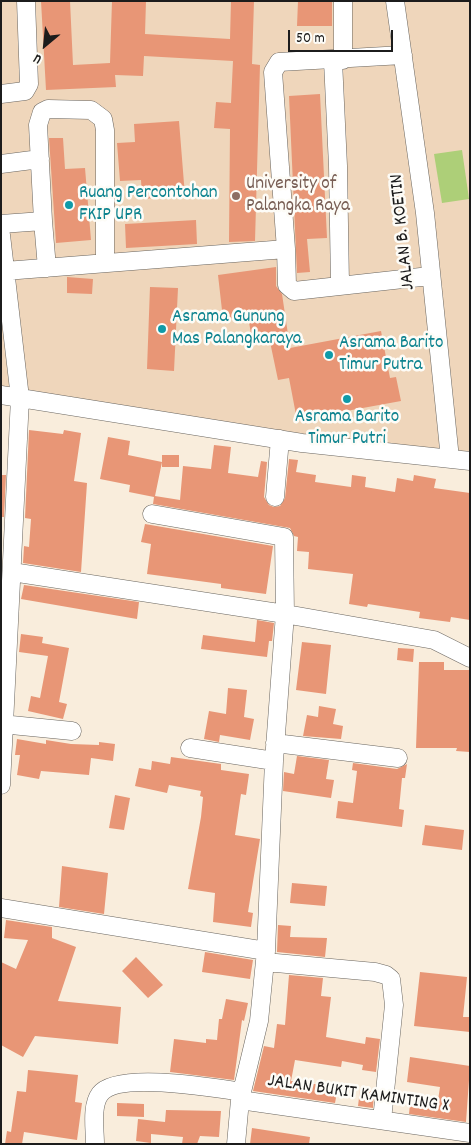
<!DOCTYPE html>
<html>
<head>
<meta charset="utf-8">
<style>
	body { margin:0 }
	#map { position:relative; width:471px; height:1145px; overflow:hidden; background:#f9eddc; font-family:Dekko,sans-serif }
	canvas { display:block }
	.frame { position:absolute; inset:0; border:2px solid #1c1c1c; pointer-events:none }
	.north { position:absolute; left:20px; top:20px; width:50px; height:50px; -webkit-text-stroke:4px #fdfcf7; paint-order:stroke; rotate:208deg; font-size:14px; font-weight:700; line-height:20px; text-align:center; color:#1c1c1c }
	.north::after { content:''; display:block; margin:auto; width:18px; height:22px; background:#1c1c1c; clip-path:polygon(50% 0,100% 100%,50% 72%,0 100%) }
	.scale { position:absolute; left:288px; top:30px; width:105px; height:22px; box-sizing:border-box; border:2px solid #1c1c1c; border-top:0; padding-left:6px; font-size:15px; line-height:18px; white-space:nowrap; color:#1c1c1c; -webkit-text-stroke:4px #fdfcf7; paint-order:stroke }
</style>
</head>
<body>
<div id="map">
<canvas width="471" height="1145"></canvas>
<div class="frame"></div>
<div class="north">U</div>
<div class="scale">50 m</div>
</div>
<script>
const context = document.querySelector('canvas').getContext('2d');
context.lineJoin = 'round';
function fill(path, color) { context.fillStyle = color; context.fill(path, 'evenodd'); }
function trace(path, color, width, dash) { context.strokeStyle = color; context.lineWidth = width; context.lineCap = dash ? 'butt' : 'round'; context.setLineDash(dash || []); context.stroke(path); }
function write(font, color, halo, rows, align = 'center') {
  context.font = font + ' Dekko,sans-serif'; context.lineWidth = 5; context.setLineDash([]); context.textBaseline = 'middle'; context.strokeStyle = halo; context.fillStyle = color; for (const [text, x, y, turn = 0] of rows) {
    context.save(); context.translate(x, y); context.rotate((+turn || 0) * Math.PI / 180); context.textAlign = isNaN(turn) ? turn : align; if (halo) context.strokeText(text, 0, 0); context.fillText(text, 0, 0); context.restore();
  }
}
const built = new Path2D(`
	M1 1H470V456L304 436 1 391Z`);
const green = new Path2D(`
	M462 150 469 199 442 203 434 154Z`);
const building = new Path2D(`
	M41 1H70L73 65 110 63 112 1H146L145 34 230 39 231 1H254L252 64 260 65 255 241 229 242 230 129 214 128 216 102 231 103 233 61 144 56 143 76 115 75 116 87 46 90Z
	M298 1H332V26H297Z
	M320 94 327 238 307 239 310 272 297 273 289 96Z
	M179 121 185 196 142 199 141 180 120 181 117 143 135 142 134 124Z
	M49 138H63L65 169 85 168 91 240 56 243Z
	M196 220 197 244 126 248 125 224Z
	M276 267V286L282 294 290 348 381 331 390 378 396 377 401 401 297 420 289 378 278 380 269 337 252 339 248 317 223 319 218 275Z
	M67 277 93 279 92 294 67 293Z
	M150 287 178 288 174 371 147 369Z
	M29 430 63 434 64 430 81 433 74 481 87 483 81 572 23 563 24 546 29 547 31 519 25 518Z
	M108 437 130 441 128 455 162 462 155 496 180 500 183 466 211 469 214 445 231 447 228 473 258 477 261 461 267 462 264 497 269 505 274 507 280 506 285 498 289 459 298 460 296 472 316 475 315 482 351 487 352 475 366 477 365 487 395 492 397 478 413 481 414 475 436 479 434 488 470 493V620L451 617 450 622 419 618 420 612 368 604 367 607 349 604 353 574 308 569 309 552 297 551 298 537 294 536 290 528 153 504 154 497 129 492 130 485 100 479Z
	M162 455H179V467H162Z
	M1 475H6L4 517H1Z
	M145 524 273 546 266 594 221 588V584L147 574 151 544 141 542Z
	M24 585 139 602 137 619 21 599Z
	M257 620 274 623 272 641H269L267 657 201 649 203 635 255 642Z
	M21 634 43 637 42 643 69 648 59 702 67 704 63 719 28 711 31 696 40 698 48 656 19 652Z
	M302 642 331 645 326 694 296 690Z
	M398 648 414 649 413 662 397 660Z
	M419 662H444V670H470V752L456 751 457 748H416Z
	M228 688 247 690 244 717 254 719 250 740 220 735 219 742 204 739 209 711 226 714Z
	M319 706 336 709 333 724 343 726 341 739 303 736 307 715 318 717Z
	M17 739 46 744V740L71 744 99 745V742L115 744 113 761 91 758 89 775 41 771 39 779 17 775 20 755H15Z
	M297 756 329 760 326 779 334 780 331 798 283 791 284 772 294 774Z
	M171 757 221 764V770L249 774 246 795 241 794 235 835 260 839 248 912 253 913 251 927 213 922 215 893 188 889 201 817 203 797 200 796 201 791 169 785 167 793 135 786 139 768 151 770 152 761 170 764Z
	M353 763 397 769 407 764 405 778H402L399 809 404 810 402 827 336 818 338 801 353 803 357 771 352 770Z
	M115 795 130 798 124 830 109 828Z
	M425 825 464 830 462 850 422 845Z
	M62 866 108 873 104 914 59 907Z
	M292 883 327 886 325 906 290 903Z
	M6 920 52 927V938L76 947 58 1001 121 1007 118 1044 35 1036 23 1057 1 1045V962L16 969 28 940 4 938Z
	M278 925 291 926 290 937 327 938 325 957 277 952Z
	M205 952 253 960 250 979 202 972Z
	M136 957 163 985 148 998 122 971Z
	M420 972 467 977 463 1017H470V1032L414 1026Z
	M289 975 323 978 321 996 331 997 326 1037 365 1044 366 1037 380 1039 376 1072 362 1070 363 1065 342 1061 341 1067 295 1060 291 1081 338 1087 335 1103 253 1091 264 1046 274 1048 277 1024 285 1025Z
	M226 999 248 1003 244 1021 242 1020 234 1080 170 1072 174 1039 206 1043V1039L217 1040 219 1019H222Z
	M410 1057 470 1066 466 1122 409 1114 410 1104 437 1107 440 1087 407 1082Z
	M28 1070 78 1075 75 1102 82 1103 77 1140 24 1132 22 1144H5L7 1131 11 1132 17 1091 26 1092Z
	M360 1090 374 1091 373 1108 358 1106Z
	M117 1103 144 1104V1117L117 1116Z
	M166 1110 221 1111 219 1137 200 1136 197 1144H182L183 1137 151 1134V1143L136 1141 138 1119 165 1122Z
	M252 1128 310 1137 309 1144H250Z`);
const minor = new Path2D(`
	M343 1V60
	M395 1 425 213 450 459
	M403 55 279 62 273 72 286 249 287 285 294 291 430 276
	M333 61 338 166 340 285
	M1 94 25 91 29 84 26 1
	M1 164 40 159
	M43 221 47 268
	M1 224 43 221 38 125 42 112 48 109 91 110 103 119 105 130V262
	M1 235 20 398 1 785
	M5 271 286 249
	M1 395 302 443 470 461
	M275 497 280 439
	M152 514 284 537 285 614 274 761 266 951 259 1021 240 1100 236 1144
	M12 572 285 614 434 640 470 658
	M1 724 72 731
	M275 743 398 758
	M190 748 274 761
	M1 908 266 951
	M265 962 375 972 386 975 391 979 394 1005 382 1120
	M240 1100 470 1133
	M95 1144C95 1130 91 1106 100 1094 117 1071 215 1088 242 1092`);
const markers = [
	[236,196,5,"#8d6e63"],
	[69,205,5,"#0f9aa8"],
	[162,329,5,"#0f9aa8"],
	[329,355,5,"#0f9aa8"],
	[347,399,5,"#0f9aa8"]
];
const educationNames = [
	["University of",246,185],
	["Palangka Raya",246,207]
];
const cultureNames = [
	["Ruang Percontohan",79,194],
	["FKIP UPR",79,216],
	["Asrama Gunung",172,318],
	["Mas Palangkaraya",172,340],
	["Asrama Barito",339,344],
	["Timur Putra",339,366],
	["Asrama Barito",347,418,"center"],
	["Timur Putri",347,440,"center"]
];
const streetNames = [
	["JALAN B. KOETIN",404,232,-96],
	["JALAN BUKIT KAMINTING X",358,1095,8]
];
fill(built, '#efd6bb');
fill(green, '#adcf78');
fill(building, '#e89676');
trace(minor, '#69655f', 19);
trace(minor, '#fff', 18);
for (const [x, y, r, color] of markers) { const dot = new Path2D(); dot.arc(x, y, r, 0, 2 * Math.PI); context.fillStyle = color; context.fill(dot); trace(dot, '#fdfcf7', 2); }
write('19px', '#785e54', '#fdfcf7', educationNames, 'left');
write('19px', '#0d838f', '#fdfcf7', cultureNames, 'left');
write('19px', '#1c1c1c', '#fdfcf7', streetNames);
</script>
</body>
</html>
